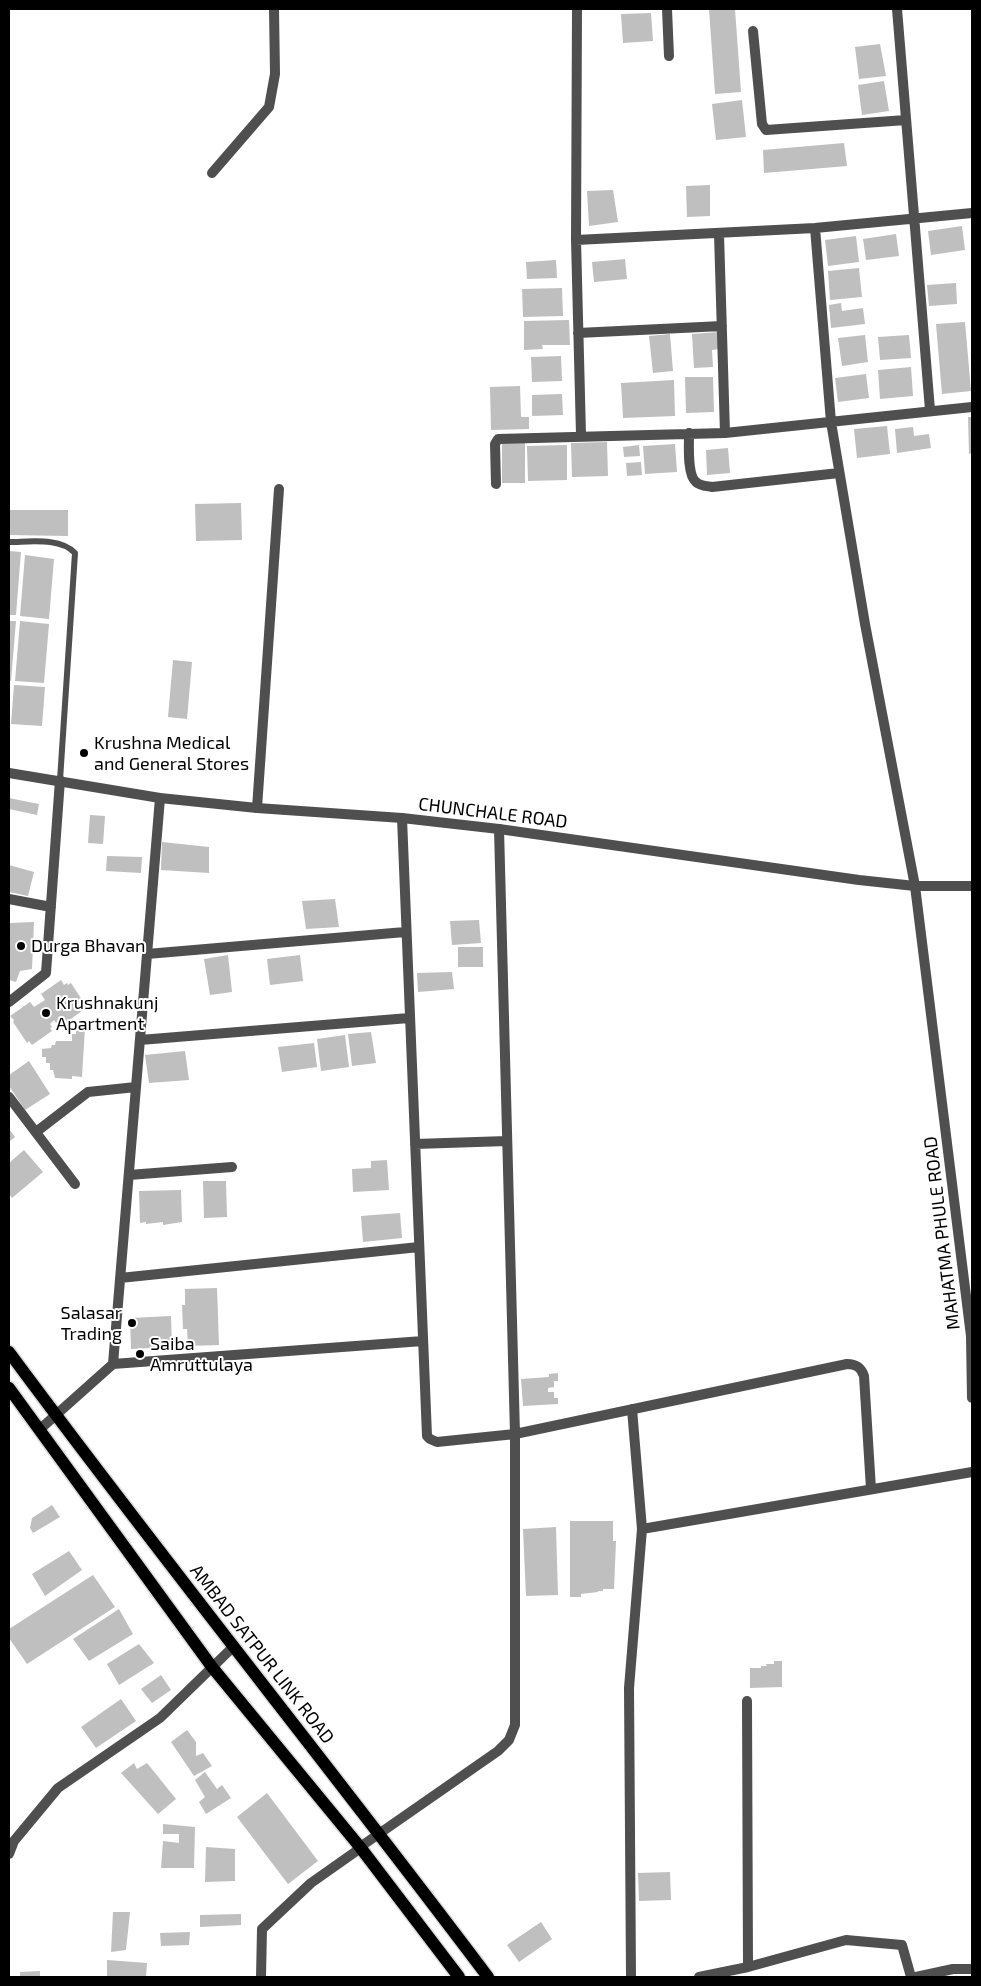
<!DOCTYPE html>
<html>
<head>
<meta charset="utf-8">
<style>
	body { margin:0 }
	#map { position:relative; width:981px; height:1986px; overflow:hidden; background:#fff; font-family:"Exo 2",sans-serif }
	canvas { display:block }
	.frame { position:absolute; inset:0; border:10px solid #000; pointer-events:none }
</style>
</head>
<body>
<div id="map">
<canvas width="981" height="1986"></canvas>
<div class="frame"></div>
</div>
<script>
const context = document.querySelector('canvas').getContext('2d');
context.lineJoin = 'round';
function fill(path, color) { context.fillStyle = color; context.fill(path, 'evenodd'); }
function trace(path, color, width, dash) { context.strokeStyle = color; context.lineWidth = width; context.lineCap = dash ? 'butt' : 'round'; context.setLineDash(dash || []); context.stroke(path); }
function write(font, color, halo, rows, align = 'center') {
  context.font = font + ' "Exo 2",sans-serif'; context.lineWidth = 4; context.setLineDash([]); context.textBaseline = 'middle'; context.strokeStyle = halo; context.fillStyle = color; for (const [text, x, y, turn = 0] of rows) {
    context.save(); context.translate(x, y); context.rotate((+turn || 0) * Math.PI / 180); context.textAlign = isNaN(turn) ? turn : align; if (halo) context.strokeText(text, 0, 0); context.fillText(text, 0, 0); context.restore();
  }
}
const building = new Path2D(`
	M709 9H735L741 92 715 94Z
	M651 13 653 41 623 43 621 14Z
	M880 44 886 76 859 79 855 47Z
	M884 81 889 111 862 115 858 85Z
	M742 100 746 137 716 140 712 104Z
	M844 143 847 166 764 173 763 150Z
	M710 185V216L687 217 686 186Z
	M613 190 618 222 589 226 587 191Z
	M962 226 965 250 931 255 928 231Z
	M896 234 899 256 866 260 863 239Z
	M856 236 859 262 828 266 825 240Z
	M625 259 627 279 594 282 592 262Z
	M556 260 557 278 527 279 526 262Z
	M859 268 862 297 830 300 828 271Z
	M956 283 957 304 929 306 927 285Z
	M562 288 563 316 523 317 522 289Z
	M841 303 842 311 863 308 865 324 831 328 829 305Z
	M569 320 570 345H542L543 349 524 350V321Z
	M965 322 971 391 942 394 936 324Z
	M718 332 719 349 712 350 713 367 694 368 692 334Z
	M670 334 673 371 653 373 649 336Z
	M865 335 868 362 842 366 838 338Z
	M909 335 911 358 880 360 878 337Z
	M561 356 562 381 532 382 531 357Z
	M911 367 913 396 880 399 878 370Z
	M866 374 869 398 838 402 835 378Z
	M685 377H713L714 412 686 413Z
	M674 380 675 416 623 418 621 383Z
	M520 386 521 417H529V429L491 430 490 387Z
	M562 394 563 415 532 416V395Z
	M968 417H972V453L969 454Z
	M887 426 890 454 857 458 854 429Z
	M913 427 914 436 929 434 931 448 897 453 895 429Z
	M607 442 608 476 572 477 571 443Z
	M502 443H525V483H502Z
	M675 444 677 472 645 474 643 446Z
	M567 445V480L528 481 527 446Z
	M639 445 640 456 624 457 623 447Z
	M728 448 730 473 707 475 706 450Z
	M641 462 642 475 627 476 626 463Z
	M241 503 242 540 196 541 195 504Z
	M9 510H68V536L9 535Z
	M9 551 21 552 16 615H9Z
	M25 555 54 559 49 619 20 616Z
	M9 621H16L11 681 9 680Z
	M20 621 49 624 44 683 15 681Z
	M173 660 192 662 187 719 168 717Z
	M14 685 45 687 42 726 11 724Z
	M9 798 39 804 37 815 9 809Z
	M90 815 105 816 103 844 88 843Z
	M162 842 209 847V873L161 870Z
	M107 856 142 857 141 873 106 871Z
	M9 865 34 872 28 896 9 892Z
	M335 899 339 927 306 929 302 901Z
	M479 920 481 943 452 945 450 921Z
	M34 922 32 969 20 971 16 982 9 980V923Z
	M458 947H483V967H458Z
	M228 955 232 992 210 995 204 959Z
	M300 955 303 981 270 985 267 959Z
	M452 972 454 989 418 992 417 973Z
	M61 980 64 985 67 983 68 985 71 983 82 1000 79 1005 82 1011 62 1025 59 1021 56 1023 54 1020 50 1024 52 1027 50 1028 52 1031 32 1045 29 1041 27 1043 13 1022 14 1020 10 1016 30 1002 34 1007 45 1000 41 994Z
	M76 1028H85L82 1077 72 1076V1079L55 1078 53 1070H50V1063H46V1057H42V1049L51 1048 52 1045H55L56 1041H72V1034H76Z
	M371 1032 376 1063 352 1066 348 1034Z
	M345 1035 349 1067 321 1071 317 1039Z
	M314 1043 317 1067 282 1072 278 1047Z
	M185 1051 189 1080 149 1083 145 1055Z
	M29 1061 50 1094 25 1110 9 1086V1075Z
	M9 1129 15 1137 9 1142Z
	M24 1150 43 1172 12 1198 9 1194V1163Z
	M387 1160 389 1190 353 1192 352 1169 371 1168V1161Z
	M203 1181H226L227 1217 204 1218Z
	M181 1190 182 1222 163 1225V1222L146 1224V1222L140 1223 139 1191Z
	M400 1213 402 1238 363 1242 361 1216Z
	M217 1288 219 1345 188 1346 187 1329H183L182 1305H185V1289Z
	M171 1316 172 1347 131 1349 130 1318Z
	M558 1373V1381H554V1387L548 1388V1392H554V1398H558V1404L523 1406 521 1379 549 1377V1374Z
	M52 1505 60 1517 33 1533 30 1528 32 1518Z
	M570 1521H613V1541H616L614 1589H603V1591H598V1592L581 1594V1597H570Z
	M556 1527 558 1595 526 1596 523 1529Z
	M69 1551 82 1570 45 1596 32 1574Z
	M93 1575 115 1607 27 1664 9 1638V1629Z
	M119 1609 133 1634 89 1661 73 1639Z
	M139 1644 154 1663 119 1685 107 1664Z
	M774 1661H782V1687L750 1688V1668H761V1666H767L766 1664H774Z
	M161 1675 171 1690 152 1703 141 1689Z
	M121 1699 136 1721 96 1748 81 1727Z
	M187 1730 196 1742V1756L203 1753 212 1766 194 1776 171 1742Z
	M134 1763 137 1769 147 1763 176 1799 158 1814 121 1773Z
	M205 1772 217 1789 222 1785 231 1798 206 1814 199 1802 205 1797 195 1780Z
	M267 1793 318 1861 288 1884 237 1817Z
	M163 1824 195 1827 194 1868H161L163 1841 179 1843V1834H163Z
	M206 1847 235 1849V1881L205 1882Z
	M670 1872 671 1900 639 1901 638 1873Z
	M113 1912H130L126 1950 111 1952Z
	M241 1914V1925L200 1927V1915Z
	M541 1922 552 1939 519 1962 507 1945Z
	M190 1932 189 1945 161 1946 160 1933Z
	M107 1960 147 1963 146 1977H107Z
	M40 1971V1977H20V1972Z`);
const service = new Path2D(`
	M9 542C29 542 60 537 75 553L60 780`);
const minor = new Path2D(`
	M577 9 576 240 581 435
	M667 9 669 56
	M897 9 930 410
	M753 31 762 124 766 130 906 120
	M212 173 269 107 275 74 274 9
	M815 228 831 422 865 624 915 886 971 1336 972 1398
	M719 234 725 433
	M576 240 815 228 972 213
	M578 333 722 326
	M689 433C689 445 687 475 696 482 700 486 707 486 712 487L839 473
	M496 484 495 444 498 439 725 433 972 407
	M257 808 279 489
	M402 818 427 1436 430 1439 437 1442 515 1434 847 1364C856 1364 861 1367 864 1376L871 1489
	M9 899 51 907
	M147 954 405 932
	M9 1002 46 973 60 780
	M140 1040 409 1018
	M9 1097 75 1184
	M36 1132 88 1092 136 1087
	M415 1144 507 1141
	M129 1175 232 1167
	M120 1278 419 1247
	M113 1364 423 1341
	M39 1430 113 1364 160 798
	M642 1529 972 1472
	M747 1701 748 1967
	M9 1854 14 1841 58 1788 160 1718 233 1647
	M261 1977 262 1929 311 1883 355 1852 360 1847 498 1751 509 1740 515 1725V1434L499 829
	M631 1977 629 1688 642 1529 632 1409
	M699 1977 748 1967 846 1940 902 1945 911 1977
	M916 1977 953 1969H972`);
const tertiary = new Path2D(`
	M9 773 160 798 257 808 402 818 499 829 859 880 915 886H972`);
const primary = new Path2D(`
	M9 1352C165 1563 330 1767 488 1977
	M9 1388 212 1667 360 1847 459 1977`);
const markers = [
	[84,753,5,"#000"],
	[21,946,5,"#000"],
	[46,1013,5,"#000"],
	[132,1323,5,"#000"],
	[140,1354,5,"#000"]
];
const poiNames = [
	["Krushna Medical",94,743],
	["and General Stores",94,764],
	["Durga Bhavan",31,946],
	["Krushnakunj",56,1003],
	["Apartment",56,1024],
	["Salasar",122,1313,"right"],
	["Trading",122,1334,"right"],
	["Saiba",150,1344],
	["Amruttulaya",150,1365]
];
const streetNames = [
	["CHUNCHALE ROAD",493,813,7],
	["MAHATMA PHULE ROAD",942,1233,-97],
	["AMBAD SATPUR LINK ROAD",262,1654,52]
];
fill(building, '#bfbfbf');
trace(primary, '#dbdbdb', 15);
trace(service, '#4f4f4f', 6);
trace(minor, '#4f4f4f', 10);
trace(tertiary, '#4f4f4f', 10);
trace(primary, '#000', 12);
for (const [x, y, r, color] of markers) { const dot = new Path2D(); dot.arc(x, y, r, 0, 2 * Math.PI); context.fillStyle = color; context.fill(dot); trace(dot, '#fff', 2); }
write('18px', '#000', '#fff', poiNames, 'left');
write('18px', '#000', '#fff', streetNames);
</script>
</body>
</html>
